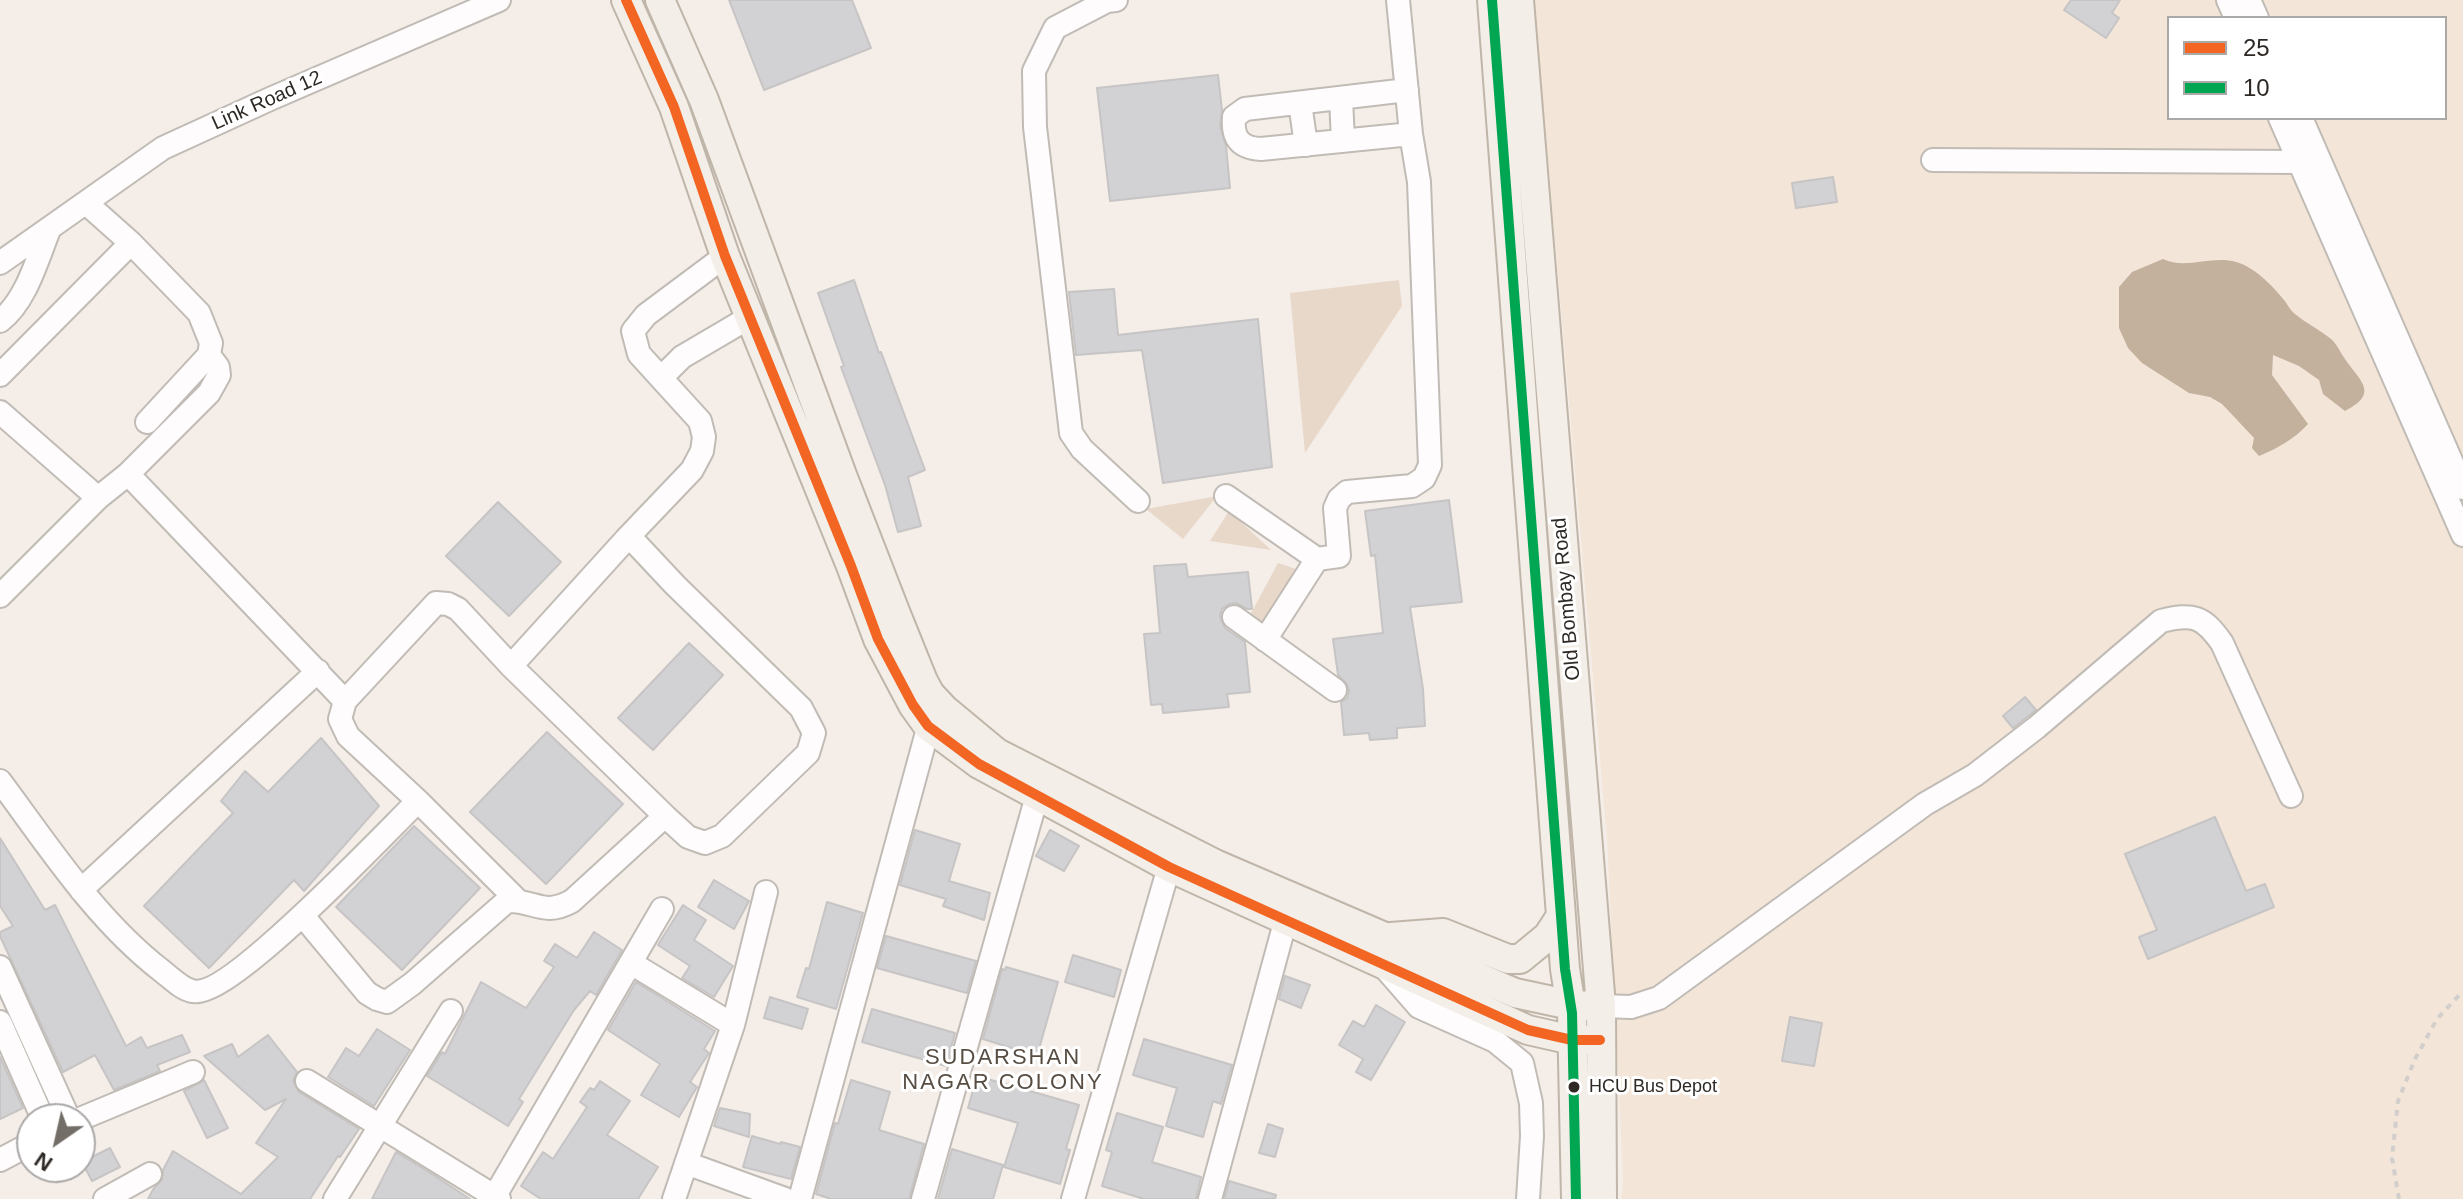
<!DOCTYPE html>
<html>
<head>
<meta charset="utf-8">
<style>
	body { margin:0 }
	#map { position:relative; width:2463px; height:1199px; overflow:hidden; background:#f5eee8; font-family:Helvetica,sans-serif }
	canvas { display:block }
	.legend { position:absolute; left:2167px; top:16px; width:280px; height:104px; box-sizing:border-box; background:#fff; border:2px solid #aba9a8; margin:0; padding:10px 14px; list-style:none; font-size:24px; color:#2e2925 }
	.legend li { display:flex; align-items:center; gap:16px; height:40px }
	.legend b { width:40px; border:2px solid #aba9a8 }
	.north { position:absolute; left:16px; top:1103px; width:80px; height:80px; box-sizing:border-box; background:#fff; border:2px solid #aba9a8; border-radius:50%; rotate:214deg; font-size:22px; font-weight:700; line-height:32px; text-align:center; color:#2e2925 }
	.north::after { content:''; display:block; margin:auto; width:28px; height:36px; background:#746e69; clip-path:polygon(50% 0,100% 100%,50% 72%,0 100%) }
</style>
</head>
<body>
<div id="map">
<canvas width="2463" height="1199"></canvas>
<ul class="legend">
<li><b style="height:10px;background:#f26522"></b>25</li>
<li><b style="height:10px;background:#00a651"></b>10</li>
</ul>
<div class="north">N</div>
</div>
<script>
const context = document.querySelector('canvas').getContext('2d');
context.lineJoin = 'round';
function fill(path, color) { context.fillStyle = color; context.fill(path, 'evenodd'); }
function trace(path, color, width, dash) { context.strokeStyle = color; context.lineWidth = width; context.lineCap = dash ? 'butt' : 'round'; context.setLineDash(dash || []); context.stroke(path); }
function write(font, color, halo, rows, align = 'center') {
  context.font = font + ' Helvetica,sans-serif'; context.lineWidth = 6; context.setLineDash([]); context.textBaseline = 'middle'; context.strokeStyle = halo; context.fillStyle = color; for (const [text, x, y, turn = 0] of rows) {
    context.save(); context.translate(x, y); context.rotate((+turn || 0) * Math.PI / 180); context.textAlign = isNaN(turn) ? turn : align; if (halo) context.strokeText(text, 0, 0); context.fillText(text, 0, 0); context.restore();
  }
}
const built = new Path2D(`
	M1534 0H2463V1199H1621L1623 1180 1607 839ZM2169 18H2445V118H2169Z`);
const green = new Path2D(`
	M1399 280 1402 306 1305 453 1290 293Z
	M1217 496 1183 539 1146 509Z
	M1229 511 1271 550 1210 541Z
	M1278 563 1305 572 1264 625 1250 615Z`);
const water = new Path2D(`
	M2163 259C2186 270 2211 255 2236 262 2253 266 2273 286 2284 300 2288 305 2290 310 2295 314 2306 323 2320 330 2331 339 2337 344 2340 352 2345 359 2360 381 2380 393 2345 411L2323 394 2319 380 2299 366 2273 355 2272 375 2308 424C2293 440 2278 448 2259 456L2252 448 2254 438 2222 404 2210 397 2189 393 2142 363 2128 348 2119 328V287L2132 272Z`);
const building = new Path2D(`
	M729 0H852L871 48 764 90Z
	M2071 0H2120L2112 13 2119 18 2106 38 2064 10Z
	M1218 75 1222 110 1220 126 1226 146 1230 188 1110 201 1097 88Z
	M1833 177 1837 202 1796 208 1792 183Z
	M854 280 879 353 881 352 925 470 908 477 921 526 898 532 885 485 841 367 844 366 818 293Z
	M1114 289 1118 335 1258 319 1272 467 1163 483 1142 350 1076 355 1069 292Z
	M1449 500 1462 602 1410 607 1423 689 1425 726 1397 728V738L1370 740 1369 733 1344 735 1341 702 1347 698 1349 691 1347 684 1338 675 1333 639 1383 633 1375 555 1371 556 1365 511Z
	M498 502 561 562 509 616 446 556Z
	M1186 564 1188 577 1248 572 1252 609H1247L1236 603 1229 604 1222 609 1220 616 1225 628 1245 642 1250 692 1227 694 1229 707 1163 713 1162 704 1151 705 1144 634 1160 633 1154 566Z
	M689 643 723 675 653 750 618 718Z
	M2025 697 2036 710 2013 728 2003 716Z
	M547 732 623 804 546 884 470 812Z
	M321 738 379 806 304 891 294 880 209 968 144 906 233 813 221 801 245 771 268 792Z
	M2215 817 2246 891 2265 884 2274 907 2148 959 2139 937 2157 930 2125 854Z
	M414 826 480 888 402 970 336 907Z
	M915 830 960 844 949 881 990 893 984 920 943 906 946 899 900 885Z
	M1050 830 1079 846 1064 871 1036 856Z
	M0 838 45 910 55 905 126 1046 141 1037 147 1048 182 1035 190 1052 157 1065 160 1071 114 1090 95 1055 63 1072 0 936V932L13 926 0 906Z
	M714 880 749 901 734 929 698 907Z
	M827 902 863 913 836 1009 797 997 806 968 809 969Z
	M683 905 706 920 694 940 733 966 714 997 682 978 690 966 658 945Z
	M594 932 622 950 596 995 590 991 574 1010 519 1099 523 1102 508 1126 427 1076 442 1052 445 1054 481 982 526 1008 554 967 544 961 555 944 577 958Z
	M886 936 976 961 967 993 877 968Z
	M1073 955 1121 970 1114 997 1065 982Z
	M1006 967 1058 982 1037 1056 983 1039 1002 969 1005 970Z
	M1285 976 1310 985 1301 1008 1279 999Z
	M636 982 715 1031 704 1049 709 1053 690 1082 697 1087 679 1117 641 1095 660 1064 608 1030Z
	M770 997 808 1009 802 1029 764 1018Z
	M1376 1005 1405 1022 1371 1080 1356 1072 1363 1059 1339 1045 1353 1021 1364 1027Z
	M872 1009 955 1033 946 1066 862 1042Z
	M1790 1017 1822 1023 1814 1066 1782 1061Z
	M377 1029 410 1050 374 1106 328 1077 346 1048 359 1056Z
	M268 1035 297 1072 293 1081 299 1092 359 1129 340 1157 338 1156 310 1199H148L154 1188 162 1180 163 1170 173 1151 241 1194 278 1157 256 1143 286 1099 265 1110 204 1056 232 1044 238 1057Z
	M1144 1039 1232 1065 1221 1104 1213 1101 1203 1137 1166 1126 1177 1088 1133 1075Z
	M0 1057 23 1108 0 1119Z
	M977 1076 1079 1105 1066 1149 1070 1150 1060 1184 1004 1167 1018 1123 968 1108Z
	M204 1080 228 1128 207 1138 184 1091Z
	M851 1080 890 1092 879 1130 924 1144 909 1199H831L816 1194 835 1123 838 1124Z
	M600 1081 630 1101 607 1135 658 1167 638 1199H541L521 1186 543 1152 553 1159 587 1107 580 1102 590 1088 594 1090Z
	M720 1108 750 1114 749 1137 714 1126Z
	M1117 1113 1163 1127 1152 1162 1201 1177 1196 1199H1144L1102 1186 1112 1152 1106 1150Z
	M1268 1124 1283 1129 1275 1157 1259 1153Z
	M752 1136 780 1144 781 1142 800 1147 791 1179 743 1167Z
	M110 1148 120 1167 92 1181 82 1162Z
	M952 1149 1003 1165 993 1199H938Z
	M396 1152 432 1174 470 1199H372Z
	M1229 1181 1276 1195 1275 1199H1224Z`);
const path = new Path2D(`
	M2399 1199 2392 1158 2398 1101 2415 1059 2437 1019 2463 991`);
const minor = new Path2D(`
	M1116 0 1107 1 1055 28 1034 71 1035 127 1071 433 1082 449 1138 501
	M2228 0 2236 18
	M2249 0 2257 18
	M1407 90 1245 109 1234 117C1232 138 1240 148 1261 149L1411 134
	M1341 98 1343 141
	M1300 103 1306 145
	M2280 118 2463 535
	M2301 118 2463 488
	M1933 160 2299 162 2309 159
	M86 203 131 243 199 313 211 343 209 355 147 422
	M0 263 163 148 270 99 499 0
	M0 321C26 301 37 260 49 230
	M0 375 131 243
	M662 377 682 357 750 317
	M0 412 98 498
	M128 474 345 701
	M1226 496 1317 559
	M0 596 98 498 128 474 209 393 219 375 218 367 209 355
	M1234 617 1335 690
	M1265 640 1317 559 1339 556 1335 508 1339 499 1347 492 1412 486 1424 478 1430 465 1419 182 1411 134 1398 0
	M511 666 665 816
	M0 781C49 847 96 920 162 971 171 978 182 989 192 991 228 1001 387 831 418 801
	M81 890 318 671
	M518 901 418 801 348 736 340 719 345 701 436 603 448 604 458 609 511 666 629 536 692 470 702 451 704 437 700 421 639 354 633 331 646 315 725 256
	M303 916 367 993 377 999 387 1002 412 984 507 901C535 900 543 917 572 901L665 816 688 837 705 843 722 836 808 753 814 733 801 708 675 585 629 536
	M631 963 733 1025
	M0 967 69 1119
	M1385 968 1419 1007 1495 1041 1522 1063 1531 1103 1532 1136 1528 1199
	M1601 1006 1631 1007 1659 998 1925 804 1975 775 2037 727 2161 621C2193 613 2203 616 2222 643L2291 796
	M0 1022 43 1119
	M307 1081 499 1199
	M80 1119 193 1072
	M0 1160 32 1143
	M686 1163 785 1199
	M105 1199 150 1174
	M335 1199 451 1011
	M493 1199 662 909
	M674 1199 733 1025 766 892
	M800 1199 932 714
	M923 1199 1037 796
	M1073 1199 1169 867
	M1210 1199 1286 919`);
const major = new Path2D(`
	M626 0 674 107 725 256 851 566 878 639 913 705 928 726 979 764 1169 867 1528 1030 1572 1040H1600
	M660 0 704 100 842 475 896 614 923 681 930 694 944 709 997 753 1215 864 1515 993 1571 1005 1601 1006
	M1492 0 1565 969 1572 1013 1576 1199
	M1519 0 1601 1006 1602 1199
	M1391 937 1443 933 1508 959H1520L1548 936 1561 916`);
const bus1 = new Path2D(`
	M626 0 674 107 725 256 851 566 878 639 913 705 928 726 979 764 1169 867 1528 1030 1572 1040H1600`);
const bus2 = new Path2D(`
	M1492 0 1565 969 1572 1013 1576 1199`);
const markers = [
	[1574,1087,7,"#2e2925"]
];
const busNames = [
	["HCU Bus Depot",1589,1087]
];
const streetNames = [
	["Link Road 12",267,101,-24],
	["Old Bombay Road",1567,599,-95]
];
const neighbourhoodNames = [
	["SUDARSHAN",1003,1058],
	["NAGAR COLONY",1003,1083]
];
fill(built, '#f3e6d8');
fill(green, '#e8d8c9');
fill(water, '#c3b09d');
fill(building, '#d2d2d5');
trace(building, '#c6c4c4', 2);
trace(minor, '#c1bbb6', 26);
trace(major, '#c0b5a9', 32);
trace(path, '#d2cecc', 4, [6, 6]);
trace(minor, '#fefcfc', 22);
trace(major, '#f3eee8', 28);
trace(bus1, '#f26522', 10);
trace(bus2, '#00a651', 10);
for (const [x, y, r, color] of markers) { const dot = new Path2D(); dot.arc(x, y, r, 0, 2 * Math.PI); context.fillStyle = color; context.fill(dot); trace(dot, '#fff', 3); }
write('18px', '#2e2925', '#fff', busNames, 'left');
write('20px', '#2e2925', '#fff', streetNames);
context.letterSpacing = '2px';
write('22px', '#574d43', '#fff', neighbourhoodNames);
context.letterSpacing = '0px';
</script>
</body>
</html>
